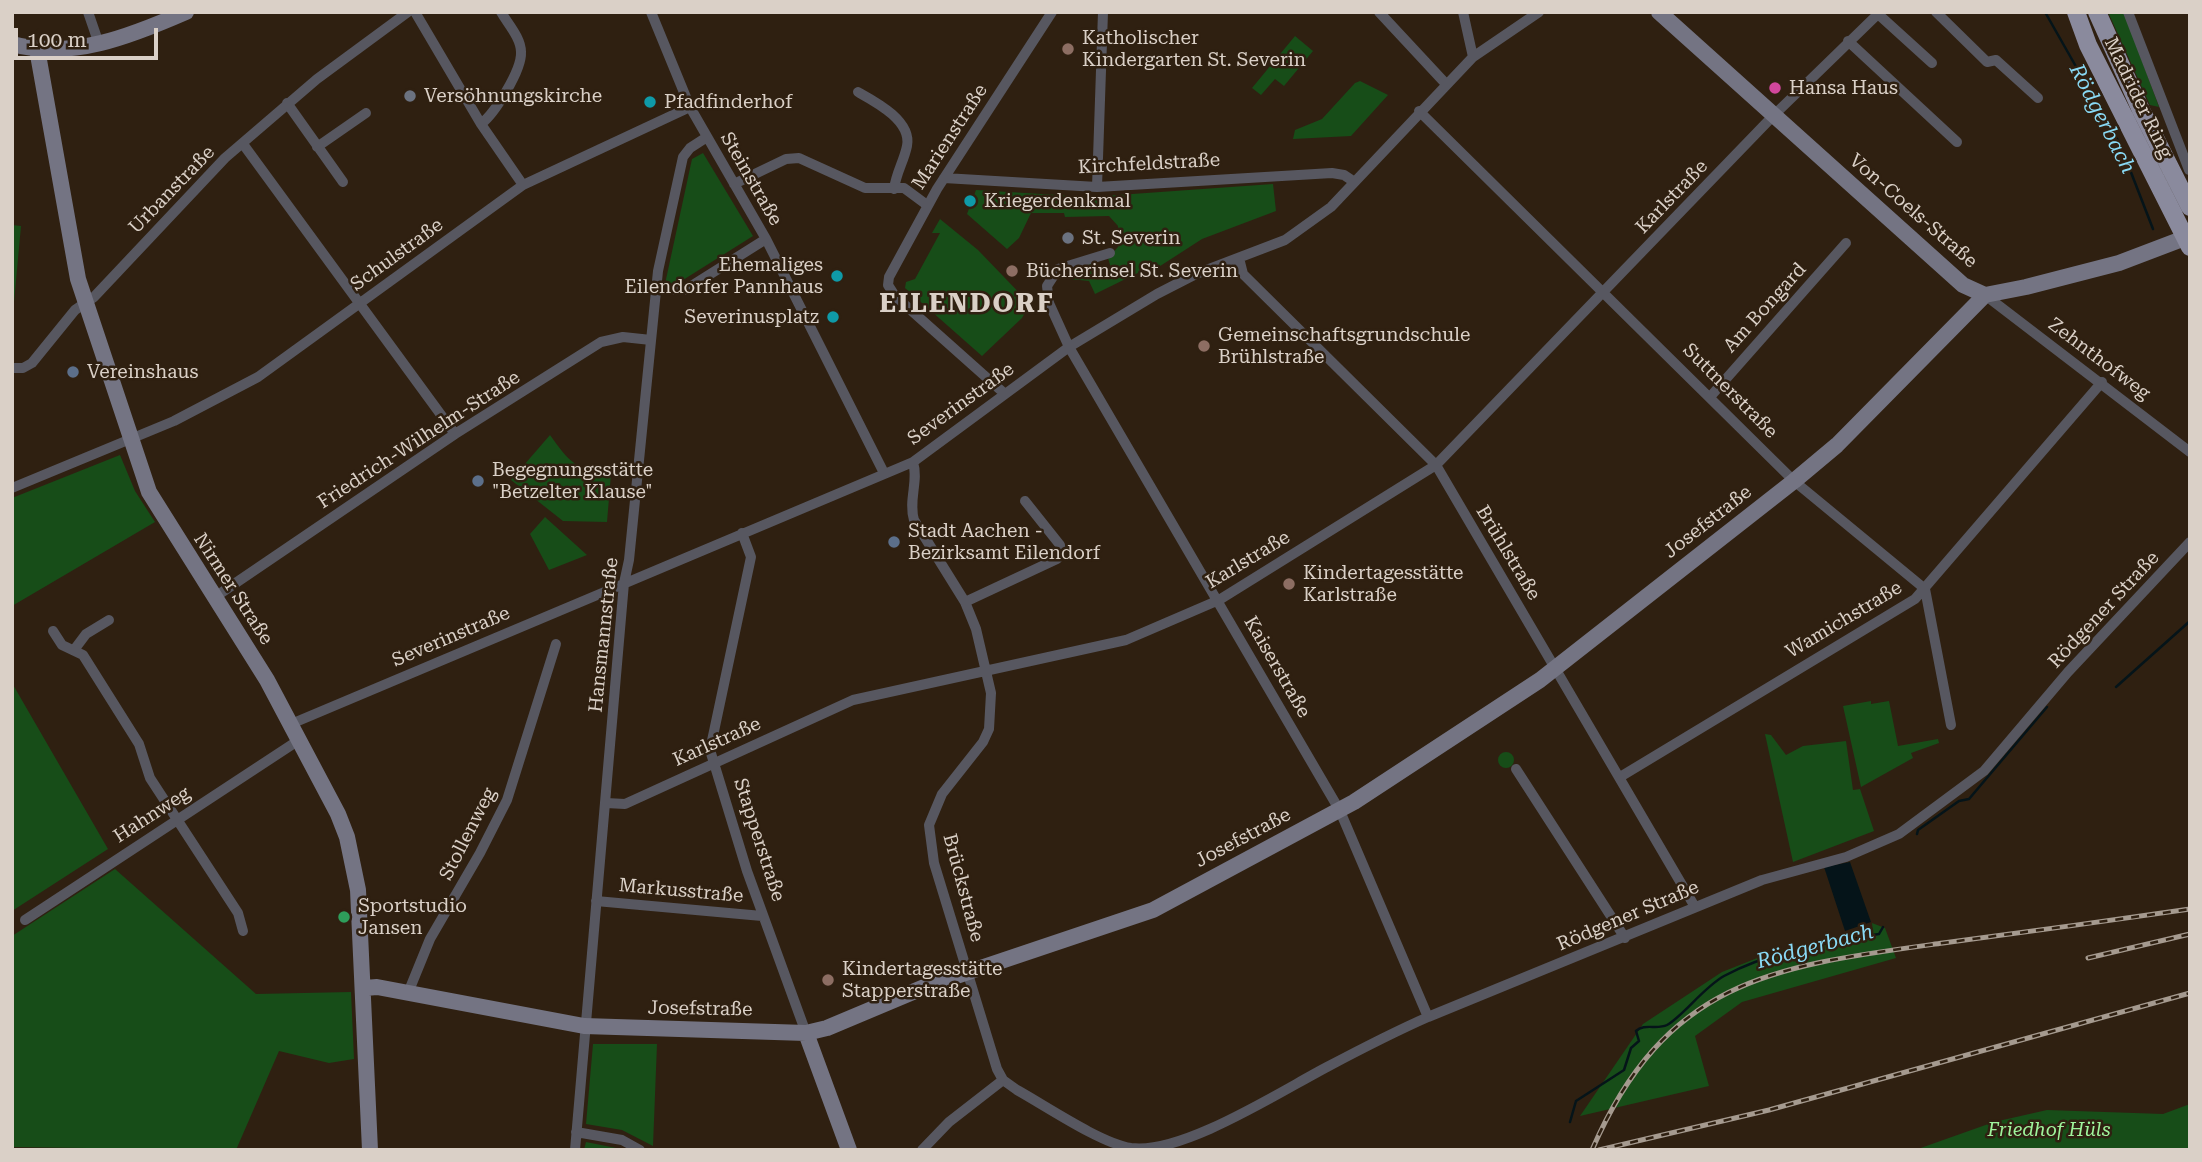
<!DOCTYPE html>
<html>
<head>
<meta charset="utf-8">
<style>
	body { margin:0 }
	#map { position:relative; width:2202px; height:1162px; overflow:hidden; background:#2f2011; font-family:"Roboto Serif",serif }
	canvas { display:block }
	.frame { position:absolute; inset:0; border:14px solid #dad0c7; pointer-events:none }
	.scale { position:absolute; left:14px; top:28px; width:144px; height:32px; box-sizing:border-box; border:4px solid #dad0c7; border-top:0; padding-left:9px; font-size:21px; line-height:24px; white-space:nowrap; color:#dad0c7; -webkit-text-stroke:5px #2f2011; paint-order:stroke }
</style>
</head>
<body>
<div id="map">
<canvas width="2202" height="1162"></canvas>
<div class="frame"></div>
<div class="scale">100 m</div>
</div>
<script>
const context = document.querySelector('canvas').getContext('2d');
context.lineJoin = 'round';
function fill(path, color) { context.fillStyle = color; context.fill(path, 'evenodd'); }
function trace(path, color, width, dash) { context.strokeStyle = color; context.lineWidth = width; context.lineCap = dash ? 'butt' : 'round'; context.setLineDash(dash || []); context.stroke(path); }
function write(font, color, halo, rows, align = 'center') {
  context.font = font + ' "Roboto Serif",serif'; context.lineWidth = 5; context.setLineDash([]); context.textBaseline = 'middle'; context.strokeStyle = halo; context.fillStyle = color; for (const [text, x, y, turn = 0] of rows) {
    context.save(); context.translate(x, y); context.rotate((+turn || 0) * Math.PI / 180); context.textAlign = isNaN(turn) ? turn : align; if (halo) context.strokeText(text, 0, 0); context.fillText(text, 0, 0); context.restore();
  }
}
const green = new Path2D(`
	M2108 12H2124L2159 107 2150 105Z
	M1295 36 1313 51 1284 86 1275 79 1261 95 1252 88Z
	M1360 81 1388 95 1351 136 1293 139 1295 130 1322 119 1355 83Z
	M703 153 753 236 675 285 665 284 692 159Z
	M1273 184 1276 211 1202 239 1154 270 1152 266 1095 294 1089 281 1060 278 1062 273 1091 262 1098 274 1111 268 1108 258 1118 247V226L1109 216 1065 217 1064 213H1031L1019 238 1007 249 967 214 976 190 1090 197Z
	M940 219 978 250 1030 304 1022 318 982 356 905 288 906 282 915 279 940 233H932Z
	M12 225 21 226 12 324Z
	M550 435C569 462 577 471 611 474L607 522 563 521 511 480Z
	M120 455 135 491 155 522 12 606V498Z
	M545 517 587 555 549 570 530 534Z
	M12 683 108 849 12 911Z
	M1871 701V704L1889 701 1898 746 1938 739 1939 743 1911 753 1913 758 1861 787 1843 706Z
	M1765 734 1771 735 1786 755 1803 746 1846 741 1853 790 1860 789 1874 831 1793 862Z
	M1498 760a8 8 0 1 1 16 0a8 8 0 1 1-16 0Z
	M115 869 256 994 351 992 354 1059 329 1063 279 1051 236 1150 12 1147V936Z
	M1872 923 1885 928 1896 958 1742 1002 1695 1036 1709 1086 1580 1116 1643 1024 1722 972 1770 953 1873 932Z
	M593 1044H657L653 1146 622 1130 586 1124Z
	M2190 1104V1150H1915L1994 1122 2047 1110 2163 1114Z
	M586 1142 626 1150H584Z`);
const water = new Path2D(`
	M1850 862 1871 922 1845 931 1824 867Z`);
const stream = new Path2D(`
	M2045 12 2120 144 2153 229
	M2116 687 2190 621
	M1917 834 1918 830 1959 801 1969 799 2047 707
	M1570 1122 1576 1101 1624 1070 1631 1048 1639 1041 1636 1031C1644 1023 1657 1030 1667 1025 1684 1015 1703 988 1724 976 1772 950 1827 943 1879 934L1883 927`);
const street = new Path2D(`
	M88 12 99 44
	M415 12 481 124 523 185
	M651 12 690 107 766 239 884 473
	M1379 12 1446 84
	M1463 12 1473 57
	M1936 12 1987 62 1996 60 2038 98
	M2128 12 2189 170
	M1878 14 1932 63
	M1848 41 1957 142
	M858 92C876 102 912 121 907 146 904 161 896 173 894 189
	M287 103 343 182
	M1419 111 1794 481 1925 589 1951 725
	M481 124C495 113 522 70 521 52 521 38 508 24 501 12
	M243 144 455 434
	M317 147 366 113
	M944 178 1097 187 1332 173 1344 175 1353 181
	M734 184 786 159 799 158 865 188H904L927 205
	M1097 187 1103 12
	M1110 253 1058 269 1047 286 1049 303 1069 347 1340 811 1428 1017
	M1239 258 1243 274 1436 465 1695 907
	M656 289 685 290 766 239
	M1985 295 2190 452
	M12 368H23L32 363 75 310 94 297 225 158 317 79 408 12
	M1005 394 895 296 888 285 889 277 937 189 1052 12
	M1710 397 1846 243
	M913 462C919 481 908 500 914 520L965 602 976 629 991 693 989 729 983 742 942 794 929 825 934 863 997 1069 1003 1080 1017 1090C1046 1106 1100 1143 1131 1148 1182 1155 1281 1091 1327 1067 1361 1049 1394 1032 1428 1017L1762 880 1846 857 1899 834 1984 771 2068 672 2190 542
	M12 488 174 421 258 377 523 185 690 107
	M742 533 751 557 710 750 747 871 806 1033
	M215 597 455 434 601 342 623 337 651 340
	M965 602 1057 559 1061 553 1060 545 1025 501
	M53 631 62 645 83 655 139 744 150 778 238 913 243 931
	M74 650 86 634 109 620
	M291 724 913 462 1069 347 1157 294 1196 274 1285 240 1331 207 1473 57 1539 12
	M1516 769 1625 938
	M1620 777 1915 599 2102 382
	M606 803 625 804 853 700 1126 640 1219 600 1436 465 1773 116 1880 12
	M596 901 762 916
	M25 920 299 740
	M408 993 430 939 480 853 507 800 556 644
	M576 1132 622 1140 640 1150
	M575 1150 624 583 629 560 658 271 683 157 690 148 707 137
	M922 1150 949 1122 1003 1080`);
const secondary = new Path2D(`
	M1659 12 1963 285 1985 295 2026 287 2119 263 2190 236
	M12 44C72 60 131 36 186 12
	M37 49 78 279 149 492 267 680 338 814 347 837 358 890 370 1150
	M365 988 377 987 584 1026 806 1033 827 1028 927 986 1153 910 1354 802 1540 680 1794 481 1837 445 1985 295
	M806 1033 849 1150`);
const primary = new Path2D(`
	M2076 12 2088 45 2190 247
	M2097 12 2141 110 2190 207`);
const rail = new Path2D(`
	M2088 958 2190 934
	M1592 1150C1667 977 1776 966 1943 943 2025 932 2108 921 2190 909
	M1599 1150 1769 1110 2190 993`);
const markers = [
	[1068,49,7,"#8d6e63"],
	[1775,88,7,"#d1479c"],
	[410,96,7,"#6b7280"],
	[650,102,7,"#0f9aa8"],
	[970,201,7,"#0f9aa8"],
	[1068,238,7,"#6b7280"],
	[1012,271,7,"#8d6e63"],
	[837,276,7,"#0f9aa8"],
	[833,317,7,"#0f9aa8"],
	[1204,346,7,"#8d6e63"],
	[73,372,7,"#5c6f8a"],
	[478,481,7,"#5c6f8a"],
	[894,542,7,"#5c6f8a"],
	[1289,584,7,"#8d6e63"],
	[344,917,7,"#2e9e5b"],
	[828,980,7,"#8d6e63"]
];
const poiNames = [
	["Katholischer",1082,38],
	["Kindergarten St. Severin",1082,60],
	["Hansa Haus",1789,88],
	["Versöhnungskirche",424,96],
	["Pfadfinderhof",664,102],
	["Kriegerdenkmal",984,201],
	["St. Severin",1082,238],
	["Ehemaliges",823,265,"right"],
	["Eilendorfer Pannhaus",823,287,"right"],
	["Bücherinsel St. Severin",1026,271],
	["Severinusplatz",819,317,"right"],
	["Gemeinschaftsgrundschule",1218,335],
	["Brühlstraße",1218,357],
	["Vereinshaus",87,372],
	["Begegnungsstätte",492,470],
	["\"Betzelter Klause\"",492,492],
	["Stadt Aachen -",908,531],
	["Bezirksamt Eilendorf",908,553],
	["Kindertagesstätte",1303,573],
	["Karlstraße",1303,595],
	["Sportstudio",358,906],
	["Jansen",358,928],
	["Kindertagesstätte",842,969],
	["Stapperstraße",842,991]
];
const streetNames = [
	["Madrider Ring",2138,98,64],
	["Marienstraße",950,137,-57],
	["Kirchfeldstraße",1149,164,-3],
	["Steinstraße",751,179,60],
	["Urbanstraße",172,190,-46],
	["Karlstraße",1672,197,-46],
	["Von-Coels-Straße",1913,211,41],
	["Schulstraße",397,255,-36],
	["Am Bongard",1765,308,-48],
	["Zehnthofweg",2099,359,37],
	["Suttnerstraße",1730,391,45],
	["Severinstraße",961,404,-36],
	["Friedrich-Wilhelm-Straße",419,440,-33],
	["Josefstraße",1708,522,-38],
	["Brühlstraße",1508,553,59],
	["Karlstraße",1248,560,-31],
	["Nirmer Straße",233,589,57],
	["Rödgener Straße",2104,610,-47],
	["Wamichstraße",1844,620,-31],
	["Hansmannstraße",604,635,-84],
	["Severinstraße",451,637,-23],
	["Kaiserstraße",1277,667,60],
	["Karlstraße",717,742,-24],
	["Hahnweg",152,815,-33],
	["Stollenweg",468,834,-63],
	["Josefstraße",1243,838,-28],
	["Stapperstraße",759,840,72],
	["Brückstraße",963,888,75],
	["Markusstraße",681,891,5],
	["Rödgener Straße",1628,916,-23],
	["Josefstraße",700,1009,1]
];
const parkNames = [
	["Friedhof Hüls",2049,1130]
];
const waterNames = [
	["Rödgerbach",2102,119,63],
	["Rödgerbach",1815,947,-15]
];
const districtNames = [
	["EILENDORF",967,304]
];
fill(green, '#174d18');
fill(water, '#051419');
trace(stream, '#051419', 2.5);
trace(street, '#575760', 10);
trace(secondary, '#747483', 16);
trace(primary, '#8a8a9d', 18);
trace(rail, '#a59a8f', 5);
trace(rail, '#2f2011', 2.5, [8]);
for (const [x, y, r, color] of markers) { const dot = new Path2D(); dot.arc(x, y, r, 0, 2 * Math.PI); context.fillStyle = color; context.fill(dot); trace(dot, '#2f2011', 2.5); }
write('19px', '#dad0c7', '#2f2011', poiNames, 'left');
write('19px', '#dad0c7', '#2f2011', streetNames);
write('italic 19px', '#9ff49c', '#2f2011', parkNames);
write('italic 21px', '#89d9f4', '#2f2011', waterNames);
context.letterSpacing = '2px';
write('bold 26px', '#dad0c7', '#2f2011', districtNames);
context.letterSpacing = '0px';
</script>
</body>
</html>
